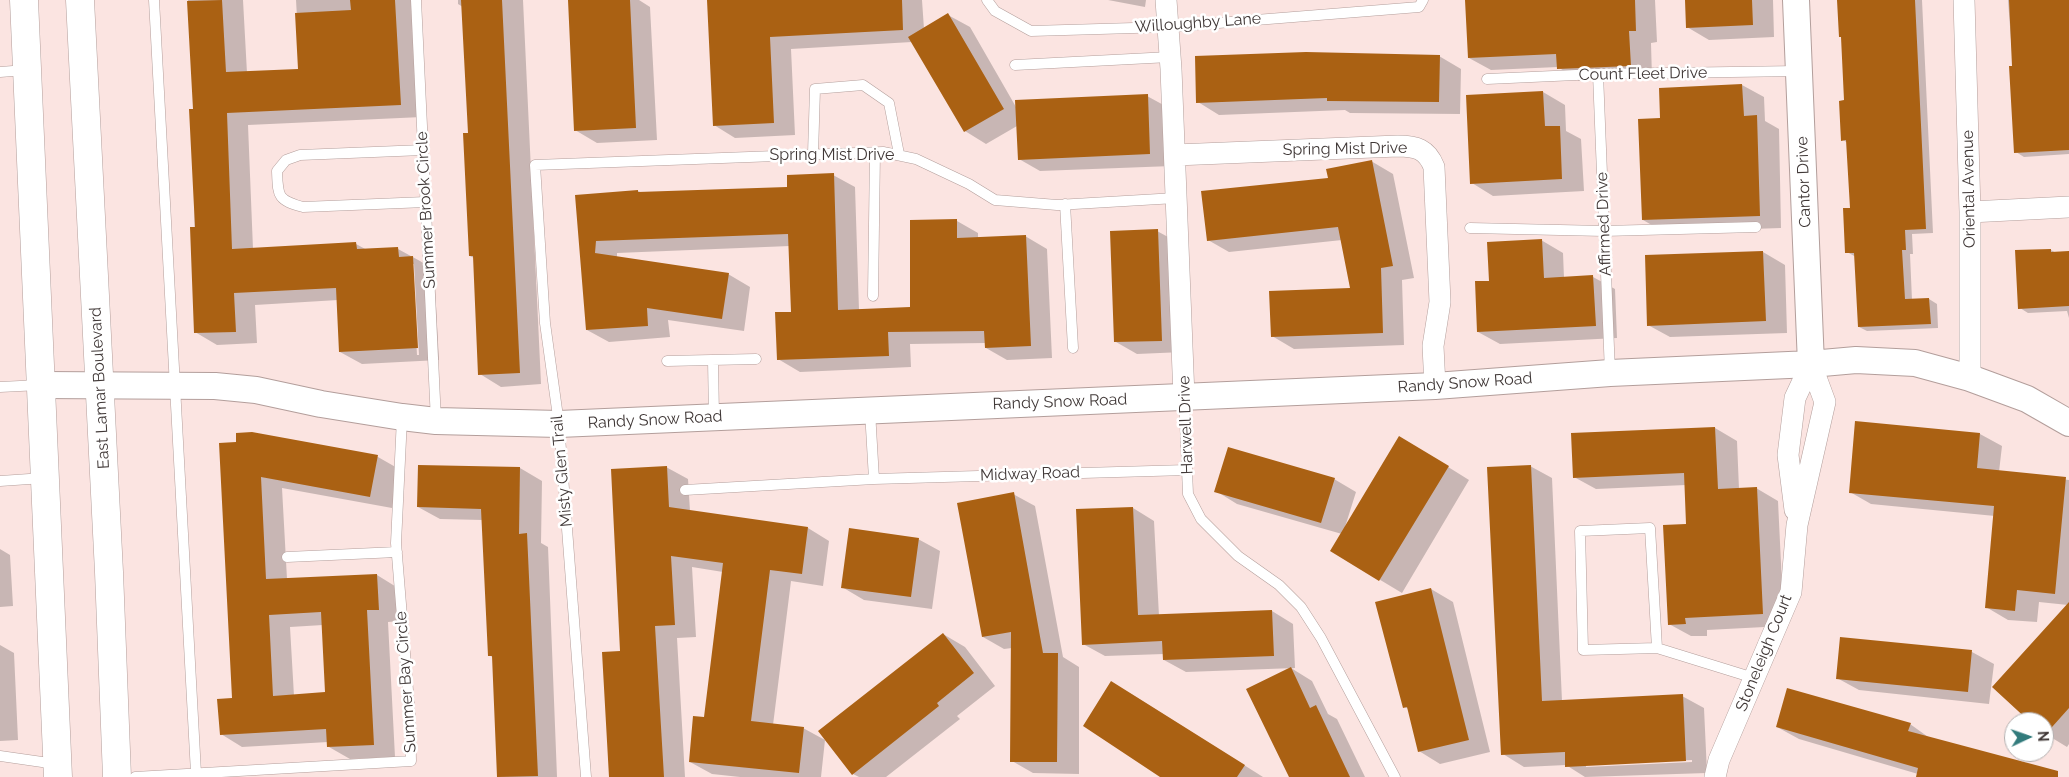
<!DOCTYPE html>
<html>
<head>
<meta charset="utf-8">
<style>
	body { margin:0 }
	#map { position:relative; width:2069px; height:777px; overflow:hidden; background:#fbe4e1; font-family:Raleway,sans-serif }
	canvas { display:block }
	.north { position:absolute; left:2004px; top:712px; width:50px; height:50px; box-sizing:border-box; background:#fff; border:1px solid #b3afaf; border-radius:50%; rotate:87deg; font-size:14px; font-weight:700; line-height:20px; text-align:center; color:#403837 }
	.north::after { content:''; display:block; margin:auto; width:18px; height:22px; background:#327b7c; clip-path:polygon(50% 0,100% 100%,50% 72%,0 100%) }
</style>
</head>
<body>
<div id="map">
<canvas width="2069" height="777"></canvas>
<div class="north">N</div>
</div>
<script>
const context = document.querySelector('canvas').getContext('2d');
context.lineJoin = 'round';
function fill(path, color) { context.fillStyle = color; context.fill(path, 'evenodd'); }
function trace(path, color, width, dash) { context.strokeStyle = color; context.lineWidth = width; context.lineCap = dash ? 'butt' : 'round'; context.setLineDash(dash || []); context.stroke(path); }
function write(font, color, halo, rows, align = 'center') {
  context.font = font + ' Raleway,sans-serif'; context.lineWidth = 5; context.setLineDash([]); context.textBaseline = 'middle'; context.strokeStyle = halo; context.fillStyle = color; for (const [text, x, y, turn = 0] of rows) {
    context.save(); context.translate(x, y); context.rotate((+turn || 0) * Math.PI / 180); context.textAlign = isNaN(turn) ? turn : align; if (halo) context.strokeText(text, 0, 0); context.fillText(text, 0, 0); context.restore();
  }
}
const shadow = new Path2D(`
	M188 0H251H243L247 73 300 70 296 0H417L422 117 248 125 253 249 356 244 367 250 398 249 420 261 434 270 439 360 362 364 340 352 338 300 255 305 257 343 217 345 195 332 194 110ZM412 264H414L419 355H417Z
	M458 0H523L541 384 501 387 480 374 474 258 470 256 469 134 463 7 458 4Z
	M569 0H639L650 7 657 140 597 143 575 130Z
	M708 0H922L924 29 948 15 970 27 1016 107 1147 96 1169 108 1172 166 1040 171 1019 159 1017 126 986 144 965 131 912 42 791 49 795 135 735 138 714 125Z
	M1108 0H1146L1145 7Z
	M1466 0H1655L1657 42 1651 43 1652 78 1579 81 1558 67 1491 70 1469 58Z
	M1686 0H1773L1774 37 1709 40 1687 27Z
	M1838 0H1922L1933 233 1912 234 1913 254H1910L1912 300 1929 299 1937 304 1938 328 1867 331 1859 327 1856 257 1847 252 1851 209 1848 143 1843 140 1845 102 1843 38Z
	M2008 0H2069V154L2024 157 2016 152 2013 67Z
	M1439 56 1461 69 1460 114 1350 113 1345 110 1219 115 1198 102Z
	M1742 85 1764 97 1765 121 1779 129 1781 228 1664 232 1643 220 1662 120 1660 89Z
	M1543 92 1565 105 1566 131 1581 139 1584 191 1493 196 1472 183 1467 96Z
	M1371 161 1393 174 1414 278 1402 280 1404 345 1294 349 1272 336 1352 289 1342 240 1229 252 1208 240Z
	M833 175 855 187 859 310 912 308 957 221 978 233V239L1025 236 1047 249 1052 358 1007 360 986 348V343L910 344 911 367 800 372 778 359 792 313 790 246 617 253V258L728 274 750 287 744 331 668 320 670 337 609 342 587 330 577 196 638 191 642 193 788 188Z
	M1157 231 1179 243 1183 352 1137 354 1116 342Z
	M1541 240 1563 253 1564 278 1593 277 1615 289 1617 338 1500 344 1478 332 1490 282Z
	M2051 250 2056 253 2069 252V318L2067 311 2028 313 2020 308Z
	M1763 252 1785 265 1787 333 1670 337 1648 325Z
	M1856 422 1980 434 2002 446 1999 472 2069 480V744L2067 747 2044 733V722H2032L2068 605 2039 602 2037 622 2008 620 1986 607 1995 516 1871 504 1850 492Z
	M1715 428 1737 441 1739 489 1756 488 1778 501 1784 626 1707 630V636H1691L1669 624 1688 525 1686 485 1596 489 1574 477Z
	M220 444 378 457 399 469 392 508 282 488 287 579 377 575 398 588 400 621 388 622 395 757 350 759 329 747 328 742 242 747 221 734 234 699ZM323 625 326 694 294 696 290 627Z
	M1421 450 1469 480 1402 593 1332 551 1342 534 1237 504 1216 491 1334 479 1356 492 1345 527Z
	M419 466 520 468 542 481 541 543 548 547 557 777H498L494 658 489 655 483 520 440 519 418 507Z
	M1530 466 1552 478 1562 701 1682 696 1704 708 1707 773 1585 777 1566 765 1524 767 1503 754ZM1692 760V762L1586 767V765Z
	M666 467 688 479 690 511 808 528 829 541 823 586 791 581 773 725 803 728 825 740 821 777H740L712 774 690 762 705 718 723 572 692 567 696 637 677 638 685 777H610L621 652Z
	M1013 494 1035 506 1063 657 1079 667V774L1033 773 1012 761V648L1004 649 983 637Z
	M1133 508 1154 521 1159 616 1272 611 1293 624 1295 668 1186 672 1164 660V654L1105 656 1083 644Z
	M918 539 940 551 932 609 864 600 842 587Z
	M0 549 10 555 13 606 0 607Z
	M1431 589 1453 602 1490 752 1440 764 1419 751 1409 709 1404 707Z
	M943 634 965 647 995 686 957 716 960 719 886 777H859L853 774Z
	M1841 638 1972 652 1994 664 1989 704 1859 690 1837 678Z
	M0 645 14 653 18 740 0 741Z
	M1291 668 1312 681 1328 714 1337 719 1365 777H1290Z
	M1112 683 1133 695 1263 777H1163Z
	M1910 724 1931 739 2054 777H1917L1918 774 1799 739 1777 727Z`);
const building = new Path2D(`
	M222 0 226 72 298 69 295 13 351 10 350 0H395L401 105 227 113 232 249 356 242 357 249 398 247 399 257 413 256 418 348 339 352 336 288 234 293 236 332 194 333 190 227H195L189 109H193L187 1Z
	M461 0H502L520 373 478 375 473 256H469L463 133H468Z
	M568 0H630L636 128 574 131Z
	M707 0H902L903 30 770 37 774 123 713 126Z
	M1465 0H1635L1636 31H1629L1631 66 1557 69 1556 54 1468 58Z
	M1685 0H1752L1753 25 1686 28Z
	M1837 0H1915L1926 229 1905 230 1906 250H1902L1905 299 1929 298 1931 324 1858 327 1854 253H1845L1843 208H1850L1846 140 1841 141 1839 101 1844 100 1841 37H1839Z
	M2009 0H2069V150L2014 153 2009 66H2012Z
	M948 13 1004 109 964 132 908 37Z
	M1306 52 1440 55 1439 102 1327 101V98L1196 103 1195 56Z
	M1742 84 1744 116 1757 115 1760 216 1642 220 1638 119 1660 118 1659 88Z
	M1543 91 1545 126H1560L1562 179 1470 184 1466 95Z
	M1148 94 1150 154 1018 160 1015 100Z
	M1372 160 1393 266 1381 268 1383 333 1271 337 1269 291 1350 288 1338 227 1207 241 1201 191 1328 178 1326 169Z
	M834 173 838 310 910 307V220L957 219V238L1026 235 1031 346 985 348 984 331 888 332 889 356 777 360 775 312H791L788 234 596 241 595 253 729 273 722 319 647 308 648 326 586 330 575 195 638 190V192L787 187V175Z
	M1158 229 1162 341 1114 342 1110 231Z
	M1542 239 1544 278 1593 275 1596 326 1477 332 1475 281H1489L1487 242Z
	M2051 249V252L2069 251V306L2018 309 2015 250Z
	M1763 251 1766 321 1647 326 1645 255Z
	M1855 421 1980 433 1977 468 2066 477 2055 594 2017 590 2015 611 1985 608 1994 506 1849 493Z
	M1715 427 1718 489 1757 487 1763 614 1685 618 1686 624 1668 625 1663 525 1686 524 1684 473 1573 478 1571 433Z
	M252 432 378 455 370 497 261 477 266 579 377 574 379 610H367L374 745 327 747 326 729 220 735 217 699 232 698 219 443 236 442V433ZM321 612 325 692 273 696 269 615Z
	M1399 436 1449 466 1379 581 1330 551Z
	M1228 447 1335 478 1321 523 1214 492Z
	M418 465 520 467 519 534 527 533 538 776 497 777 492 656H488L481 509 417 507Z
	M1531 465 1542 701 1683 694 1686 761 1565 767V752L1501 755 1487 467Z
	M667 466 669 507 808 527 802 574 770 570 751 721 804 727 799 773 689 762 693 716 704 717 723 563 671 556 675 625 655 626 664 777H609L602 652 620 651 611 469Z
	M1014 492 1043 653H1058L1057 762H1010L1011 632 982 637 957 503Z
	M1133 507 1138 615 1272 610 1274 656 1163 660 1162 641 1082 645 1076 509Z
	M849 528 919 538 911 597 841 588Z
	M1431 588 1469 740 1418 752 1407 707 1403 708 1375 602Z
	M2069 602V708L2044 736V722H2030L1992 687Z
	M943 633 974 673 937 703 939 706 852 775 818 731Z
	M1840 637 1972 650 1968 692 1836 679Z
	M1291 667 1310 708 1316 705 1350 777H1289L1246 689Z
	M1111 681 1245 765 1237 777H1160L1083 726Z
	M1787 688 1911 723 1908 731 2058 771V777H1916L1918 768 1776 727Z`);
const service = new Path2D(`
	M154 0 196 773
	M416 0 436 421
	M987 0 995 11 1031 31 1168 27 1419 7 1423 0
	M1015 65 1170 57
	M0 72 26 70
	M1598 74 1610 373
	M1487 79 1598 74 1798 71
	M423 150 300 155 286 160 277 171C278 196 277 200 303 207L426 202
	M813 154 815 89 863 85 889 103 899 154
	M1065 204 1073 348
	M1470 228 1604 231 1756 227
	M873 296 875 152
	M713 360 714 417
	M667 361 756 359
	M0 387 40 385
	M1184 397 1188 494 1201 519 1238 556 1279 585 1301 607 1321 638 1395 777
	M874 479 1187 470
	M0 481 44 478
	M685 490 874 479 870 411
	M287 557 397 552
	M1657 648 1650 528 1580 531 1583 650 1657 648 1754 678
	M0 756 56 764
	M135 777 411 761 410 715 396 543 402 418
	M586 777 559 424 545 323 535 165 883 152 916 159 969 184 995 200 1057 205 1176 198`);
const minor = new Path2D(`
	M1166 0 1171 69 1184 397
	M1964 0 1970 212V378
	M1175 155 1398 146C1416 146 1427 149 1434 167L1440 302 1433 346 1435 386
	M1970 212 2069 207
	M1795 510 1788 455 1795 398 1811 364
	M1715 777 1719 760 1791 592 1797 525 1825 402 1811 364`);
const tertiary = new Path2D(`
	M1796 0 1811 364
	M41 385 215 386 256 390 321 404 402 417 436 421 559 424 1435 386 1610 373 1811 364 1856 360 1915 363 1970 378 2027 399 2069 423`);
const secondary = new Path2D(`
	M24 0 58 777
	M80 0 109 572 117 777`);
const streetNames = [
	["Willoughby Lane",1198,23,-4],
	["Count Fleet Drive",1643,74,-1],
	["Spring Mist Drive",1345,149,-1],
	["Spring Mist Drive",832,155],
	["Cantor Drive",1804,182,-92],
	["Oriental Avenue",1969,189,-91],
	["Summer Brook Circle",426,210,-93],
	["Affirmed Drive",1604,224,-92],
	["Randy Snow Road",1465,383,-4],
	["East Lamar Boulevard",100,388,-93],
	["Randy Snow Road",1060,402,-2],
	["Randy Snow Road",655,420,-3],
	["Harwell Drive",1186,425,-92],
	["Misty Glen Trail",562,471,-95],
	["Midway Road",1030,474,-2],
	["Stoneleigh Court",1764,653,-68],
	["Summer Bay Circle",406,682,-94]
];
fill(shadow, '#0003');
fill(building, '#aa6113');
trace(service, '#b39e9b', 11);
trace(minor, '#b39e9b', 22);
trace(tertiary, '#b39e9b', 28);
trace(secondary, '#b39e9b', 29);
trace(service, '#fff', 10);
trace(minor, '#fff', 21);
trace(tertiary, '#fff', 26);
trace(secondary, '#fff', 28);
write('16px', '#403837', '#fff', streetNames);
</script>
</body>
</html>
